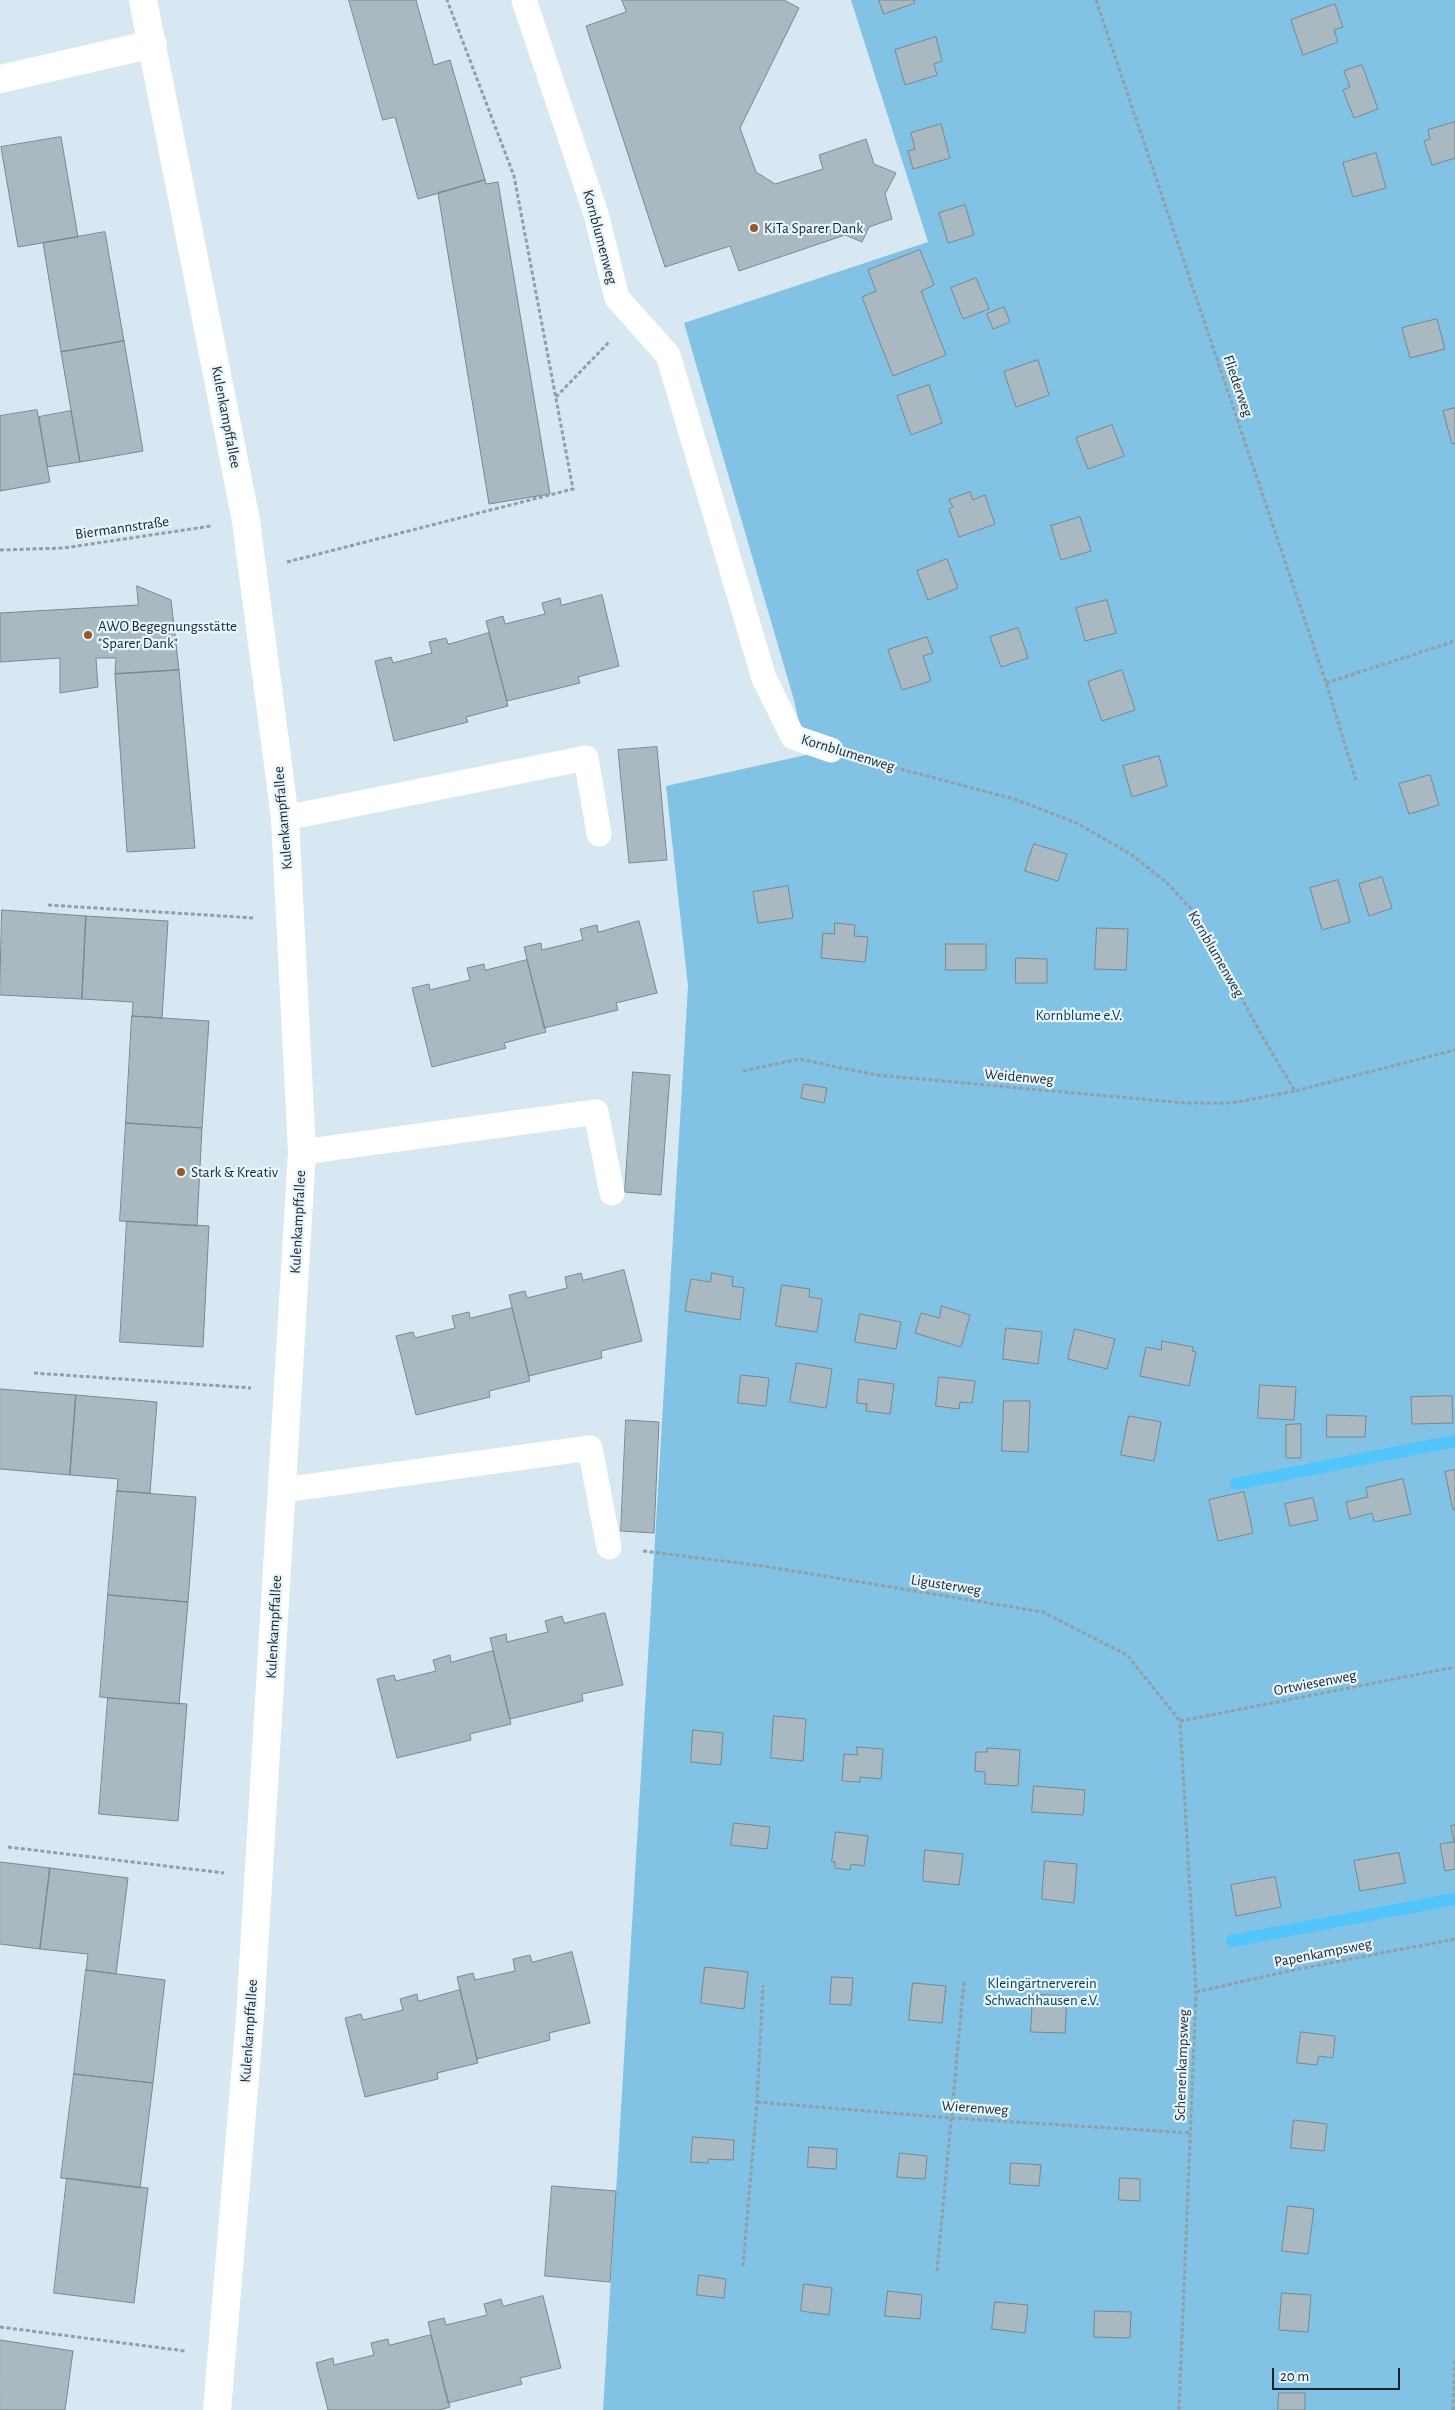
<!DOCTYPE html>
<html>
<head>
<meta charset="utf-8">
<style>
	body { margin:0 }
	#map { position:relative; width:1455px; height:2410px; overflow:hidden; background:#d7e8f2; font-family:"Alegreya Sans",sans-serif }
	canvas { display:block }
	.scale { position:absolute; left:1272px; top:2368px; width:128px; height:22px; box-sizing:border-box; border:2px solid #1d2427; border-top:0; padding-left:6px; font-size:15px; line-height:18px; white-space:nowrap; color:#1d2427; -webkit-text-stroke:4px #e7f5fd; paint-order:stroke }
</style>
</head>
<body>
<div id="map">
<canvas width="1455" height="2410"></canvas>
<div class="scale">20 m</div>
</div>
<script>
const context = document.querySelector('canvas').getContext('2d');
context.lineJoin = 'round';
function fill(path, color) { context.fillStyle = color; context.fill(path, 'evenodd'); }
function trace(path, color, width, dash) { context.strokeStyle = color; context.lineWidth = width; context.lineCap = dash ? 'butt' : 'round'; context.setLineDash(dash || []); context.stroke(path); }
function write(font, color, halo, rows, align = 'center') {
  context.font = font + ' "Alegreya Sans",sans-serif'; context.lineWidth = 4.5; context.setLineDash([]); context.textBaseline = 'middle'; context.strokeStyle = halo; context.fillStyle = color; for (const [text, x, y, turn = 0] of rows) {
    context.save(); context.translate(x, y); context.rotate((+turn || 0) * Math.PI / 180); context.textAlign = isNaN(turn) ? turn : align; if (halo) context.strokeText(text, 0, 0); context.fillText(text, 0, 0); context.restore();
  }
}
const green = new Path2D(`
	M851 0H1455V2410H603L688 986 666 786 806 755 794 700 684 323 928 242Z`);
const stream = new Path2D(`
	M1236 1484 1455 1441
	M1232 1941 1455 1899`);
const building = new Path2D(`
	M349 0H416L434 65 450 60 485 180 418 199 395 117 383 120Z
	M622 0H784L799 8 740 128 756 172 775 184 823 169 819 155 866 139 874 164 896 173 885 194 892 219 869 227 862 242 845 235 739 271 730 246 665 267 586 26 626 12Z
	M879 0H914L915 3 884 14Z
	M1335 4 1343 27 1334 30 1338 42 1303 55 1291 20Z
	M936 37 942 61 934 64 937 75 905 85 895 50Z
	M1362 65 1378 109 1354 118 1343 90 1350 87 1344 71Z
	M1455 122V158L1432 165 1424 141 1430 139 1428 130Z
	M941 124 950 158 913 169 908 151 915 149 911 133Z
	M61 137 78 237 18 247 1 147Z
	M1376 153 1386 188 1353 197 1343 163Z
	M485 180 486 184 498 182 550 494 489 504 438 193Z
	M965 205 974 235 948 243 939 213Z
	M105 232 124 341 61 352 43 243Z
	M920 250 934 285 921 291 946 355 893 376 862 297 876 291 868 270Z
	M976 278 989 309 963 319 951 288Z
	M1004 307 1010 322 993 329 987 314Z
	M1437 319 1445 349 1410 358 1402 328Z
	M124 341 143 451 80 462 61 352Z
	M1038 360 1049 395 1016 407 1004 372Z
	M929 385 942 423 911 435 897 396Z
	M1455 408V443L1452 444 1443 411Z
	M37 410 50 482 0 491V416Z
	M71 411 80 462 47 467 39 417Z
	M1112 425 1124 456 1088 469 1076 438Z
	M970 492 973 500 985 495 995 524 959 537 949 509 953 507 949 500Z
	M1080 517 1091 551 1061 560 1051 526Z
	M947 559 958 588 928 600 917 571Z
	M137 586 171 600 179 670 115 674 116 658H96L98 687 60 693V658L0 662V613L138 605Z
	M602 595 619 666 578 677 580 683 507 701 486 621 503 616 505 624 545 614 542 603 560 598 561 605Z
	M1107 600 1116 633 1085 641 1076 608Z
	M1018 628 1028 658 1001 667 990 637Z
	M489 633 508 706 466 717 468 722 394 741 375 661 391 657 393 663 432 653 429 642 446 638 448 644Z
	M927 637 933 653 923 656 931 681 902 690 888 650Z
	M179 670 195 848 127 852 115 674Z
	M1122 670 1135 710 1102 721 1088 682Z
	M657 747 667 860 629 863 618 750Z
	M1159 756 1167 786 1132 797 1123 766Z
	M1430 775 1439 805 1409 814 1399 784Z
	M1034 844 1067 854 1058 881 1025 871Z
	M1382 877 1392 908 1369 916 1359 884Z
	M1338 880 1350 922 1322 930 1310 888Z
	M788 886 793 918 758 923 753 892Z
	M2 910 86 916 82 999 0 995Z
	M86 916 168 921 162 1018 132 1016 133 1002 82 999Z
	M639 921 657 993 616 1003 618 1010 544 1028 524 947 541 943 542 950 583 940 580 929 597 925 598 932Z
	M835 923 855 925 854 936 868 937 865 962 821 958 823 933 834 934Z
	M1097 928 1128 929 1126 970 1095 969Z
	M946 944H986V970H946Z
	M1016 958 1047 959V983H1016Z
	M527 960 546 1032 504 1043 506 1048 432 1067 412 988 429 984 430 990 470 980 467 968 484 964 485 970Z
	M132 1016 209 1021 202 1128 126 1123Z
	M633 1072 670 1075 661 1195 625 1192Z
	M804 1084 827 1088 824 1103 801 1098Z
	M126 1123 202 1128 197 1226 120 1221Z
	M127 1221 209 1226 203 1347 120 1342Z
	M624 1270 642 1341 601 1351 602 1358 529 1376 509 1295 525 1291 527 1298 567 1288 565 1277 581 1273 583 1280Z
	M712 1273 733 1277 732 1286 744 1288 740 1320 685 1311 691 1279 710 1282Z
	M782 1285 810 1289 809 1297 822 1299 817 1332 776 1326Z
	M942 1306 970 1315 961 1347 915 1333 921 1313 939 1318Z
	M512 1308 530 1381 489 1391 490 1397 416 1415 396 1336 413 1332 415 1338 455 1328 452 1316 469 1312 470 1318Z
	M860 1314 901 1322 896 1349 855 1342Z
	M1006 1328 1042 1332 1038 1364 1003 1359Z
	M1075 1329 1115 1339 1107 1369 1068 1359Z
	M1162 1341 1193 1347 1192 1351 1196 1352 1189 1386 1140 1376 1146 1347 1161 1350Z
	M797 1363 832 1369 826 1408 790 1402Z
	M741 1375 769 1378 766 1406 738 1403Z
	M939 1377 975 1381 972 1403 960 1402 959 1409 936 1406Z
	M859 1379 894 1384 890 1414 866 1411 867 1404 857 1403Z
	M1260 1385 1296 1387 1294 1420 1258 1418Z
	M0 1389 76 1395 70 1475 0 1469Z
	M76 1395 157 1402 150 1493 117 1491 118 1479 70 1475Z
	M1452 1396 1453 1423 1412 1424 1411 1397Z
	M1004 1401H1030L1028 1452 1002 1451Z
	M1327 1415 1366 1416 1365 1437H1327Z
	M1129 1416 1161 1422 1154 1461 1121 1455Z
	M626 1420 659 1422 654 1533 621 1531Z
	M1301 1424V1458H1286V1425Z
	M1455 1470V1509L1453 1510 1445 1472Z
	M1403 1479 1411 1514 1374 1522 1372 1513 1350 1519 1346 1502 1368 1497 1366 1488Z
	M117 1491 196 1497 188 1602 108 1595Z
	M1244 1492 1253 1533 1218 1541 1209 1500Z
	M1313 1498 1318 1520 1290 1526 1285 1504Z
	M108 1595 188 1602 179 1704 100 1697Z
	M605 1613 623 1685 582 1694 583 1701 510 1719 490 1638 506 1634 507 1642 548 1632 545 1621 562 1616 564 1623Z
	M493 1651 511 1724 470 1734 471 1740 397 1758 377 1679 394 1675 396 1681 436 1671 433 1660 450 1655 451 1662Z
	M108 1698 187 1704 178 1821 99 1814Z
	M774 1716 806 1719 803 1761 771 1758Z
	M693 1730 723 1733 721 1765 691 1762Z
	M857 1747 883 1749 881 1779 860 1777V1782L842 1781 844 1754 857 1755Z
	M987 1748 1020 1750 1018 1786 985 1784V1772L975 1771 976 1752H987Z
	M1034 1786 1085 1790 1083 1815 1032 1812Z
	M734 1823 770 1827 767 1849 731 1845Z
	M1455 1825V1869L1445 1871 1440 1844 1454 1842 1451 1826Z
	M836 1832 868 1836 864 1866 851 1864 850 1870 835 1868V1862H832Z
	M925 1850 963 1854 959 1885 923 1881Z
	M1399 1853 1405 1883 1360 1891 1354 1861Z
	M1045 1861 1077 1864 1074 1903 1042 1899Z
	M0 1862 50 1868 40 1949 0 1944Z
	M50 1868 128 1878 116 1974 86 1970 88 1954 40 1949Z
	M1275 1877 1281 1907 1236 1916 1231 1885Z
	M572 1952 590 2023 549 2033 550 2040 477 2059 457 1977 473 1973 475 1980 515 1971 513 1959 530 1955 532 1962Z
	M705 1967 748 1972 744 2009 701 2003Z
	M86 1970 165 1980 153 2083 74 2074Z
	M832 1977 853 1978 851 2005 830 2004Z
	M913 1983 946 1986 942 2023 909 2020Z
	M460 1990 478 2063 437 2073 438 2079 365 2097 345 2018 361 2014 363 2020 403 2010 400 1999 417 1994 418 2001Z
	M1033 1994 1067 1996 1065 2033 1031 2032Z
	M1301 2032 1335 2036 1333 2058 1319 2056 1317 2065 1297 2063Z
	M74 2074 153 2083 140 2188 61 2178Z
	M1294 2120 1327 2124 1324 2151 1291 2148Z
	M693 2137 734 2140 733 2160 708 2159V2163L691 2162Z
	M809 2147 837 2149 836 2169 808 2167Z
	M900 2153 927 2156 925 2179 897 2177Z
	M1011 2163 1041 2165 1039 2186 1010 2184Z
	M67 2178 148 2188 134 2303 54 2293Z
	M1120 2178 1140 2179V2201L1119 2200Z
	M552 2186 616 2191 610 2282 545 2276Z
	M1288 2206 1314 2209 1308 2254 1282 2251Z
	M699 2275 726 2279 724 2298 697 2295Z
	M804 2284 832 2288 829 2315 801 2311Z
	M888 2291 922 2295 920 2319 885 2316Z
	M1282 2293 1311 2295 1308 2332 1279 2330Z
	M543 2296 561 2368 520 2378 522 2384 448 2403 428 2322 444 2318 446 2325 487 2315 484 2304 501 2299 503 2306Z
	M995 2302 1028 2305 1025 2333 992 2329Z
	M1095 2311 1131 2312 1130 2338 1094 2337Z
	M431 2335 450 2407 439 2410H328L316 2363 333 2358 334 2365 374 2355 371 2343 388 2339 389 2345Z
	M0 2340 73 2351 65 2410H0Z
	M1279 2393H1305V2410H1278Z`);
const path = new Path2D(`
	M1096 0 1326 683 1356 780
	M556 397 609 342
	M0 550 64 548 211 526
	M287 562 573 489 514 176 447 0
	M1326 683 1455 641
	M863 759 1014 799 1077 823 1132 855 1167 883 1198 916 1262 1036 1295 1091 1455 1050
	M48 905 254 918
	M743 1071 799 1059 876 1075 1185 1103H1232L1295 1091
	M34 1373 251 1388
	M643 1551 763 1566 1043 1612 1127 1655 1180 1721
	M1180 1721 1455 1667
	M8 1847 224 1873
	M1196 1992 1298 1969 1455 1939
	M757 2102 951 2118 1191 2133
	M743 2266 757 2102 763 1985
	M937 2271 964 1981
	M0 2327 185 2351
	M1179 2410 1196 1992 1180 1721
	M1453 2410 1455 2358`);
const lane = new Path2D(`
	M524 0 596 214 617 298 668 355 764 678 793 737 831 750
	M285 818 586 758 599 834
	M302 1152 596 1112 612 1193
	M283 1490 590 1448 609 1547`);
const street = new Path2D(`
	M143 0 246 521 285 818 302 1152 250 2017 217 2410
	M0 79 153 44`);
const markers = [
	[754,228,5,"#995626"],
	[88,635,5,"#995626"],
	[181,1172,5,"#995626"]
];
const poiNames = [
	["KiTa Sparer Dank",764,228],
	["AWO Begegnungsstätte",98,626],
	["\"Sparer Dank\"",98,643],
	["Stark & Kreativ",191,1172]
];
const streetNames = [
	["Kornblumenweg",600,237,75],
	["Fliederweg",1238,386,71],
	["Kulenkampffallee",226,417,79],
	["Biermannstraße",122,528,-8],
	["Kornblumenweg",848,753,17],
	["Kulenkampffallee",283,818,-95],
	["Kornblumenweg",1216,954,60],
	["Weidenweg",1019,1077,5],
	["Kulenkampffallee",298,1222,-87],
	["Ligusterweg",946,1585,9],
	["Kulenkampffallee",274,1627,-87],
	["Ortwiesenweg",1315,1683,-11],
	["Papenkampsweg",1323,1953,-11],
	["Kulenkampffallee",249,2031,-86],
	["Schenenkampsweg",1182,2065,-88],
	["Wierenweg",975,2108,4]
];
const parkNames = [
	["Kornblume e.V.",1079,1015],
	["Kleingärtnerverein",1042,1983],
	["Schwachhausen e.V.",1042,2000]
];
fill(green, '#81c2e5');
trace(stream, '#51c5fc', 12);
fill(building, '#a8b9c2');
trace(building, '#798992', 1);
trace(path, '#929fa6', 3, [4, 2.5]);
trace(lane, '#fff', 25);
trace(street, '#fff', 28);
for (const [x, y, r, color] of markers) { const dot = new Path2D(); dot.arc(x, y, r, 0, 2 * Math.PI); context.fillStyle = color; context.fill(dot); trace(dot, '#e7f5fd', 2); }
write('15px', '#1d2427', '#e7f5fd', poiNames, 'left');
write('15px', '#1d2427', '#e7f5fd', streetNames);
write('15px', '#05394f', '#e7f5fd', parkNames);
</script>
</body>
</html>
